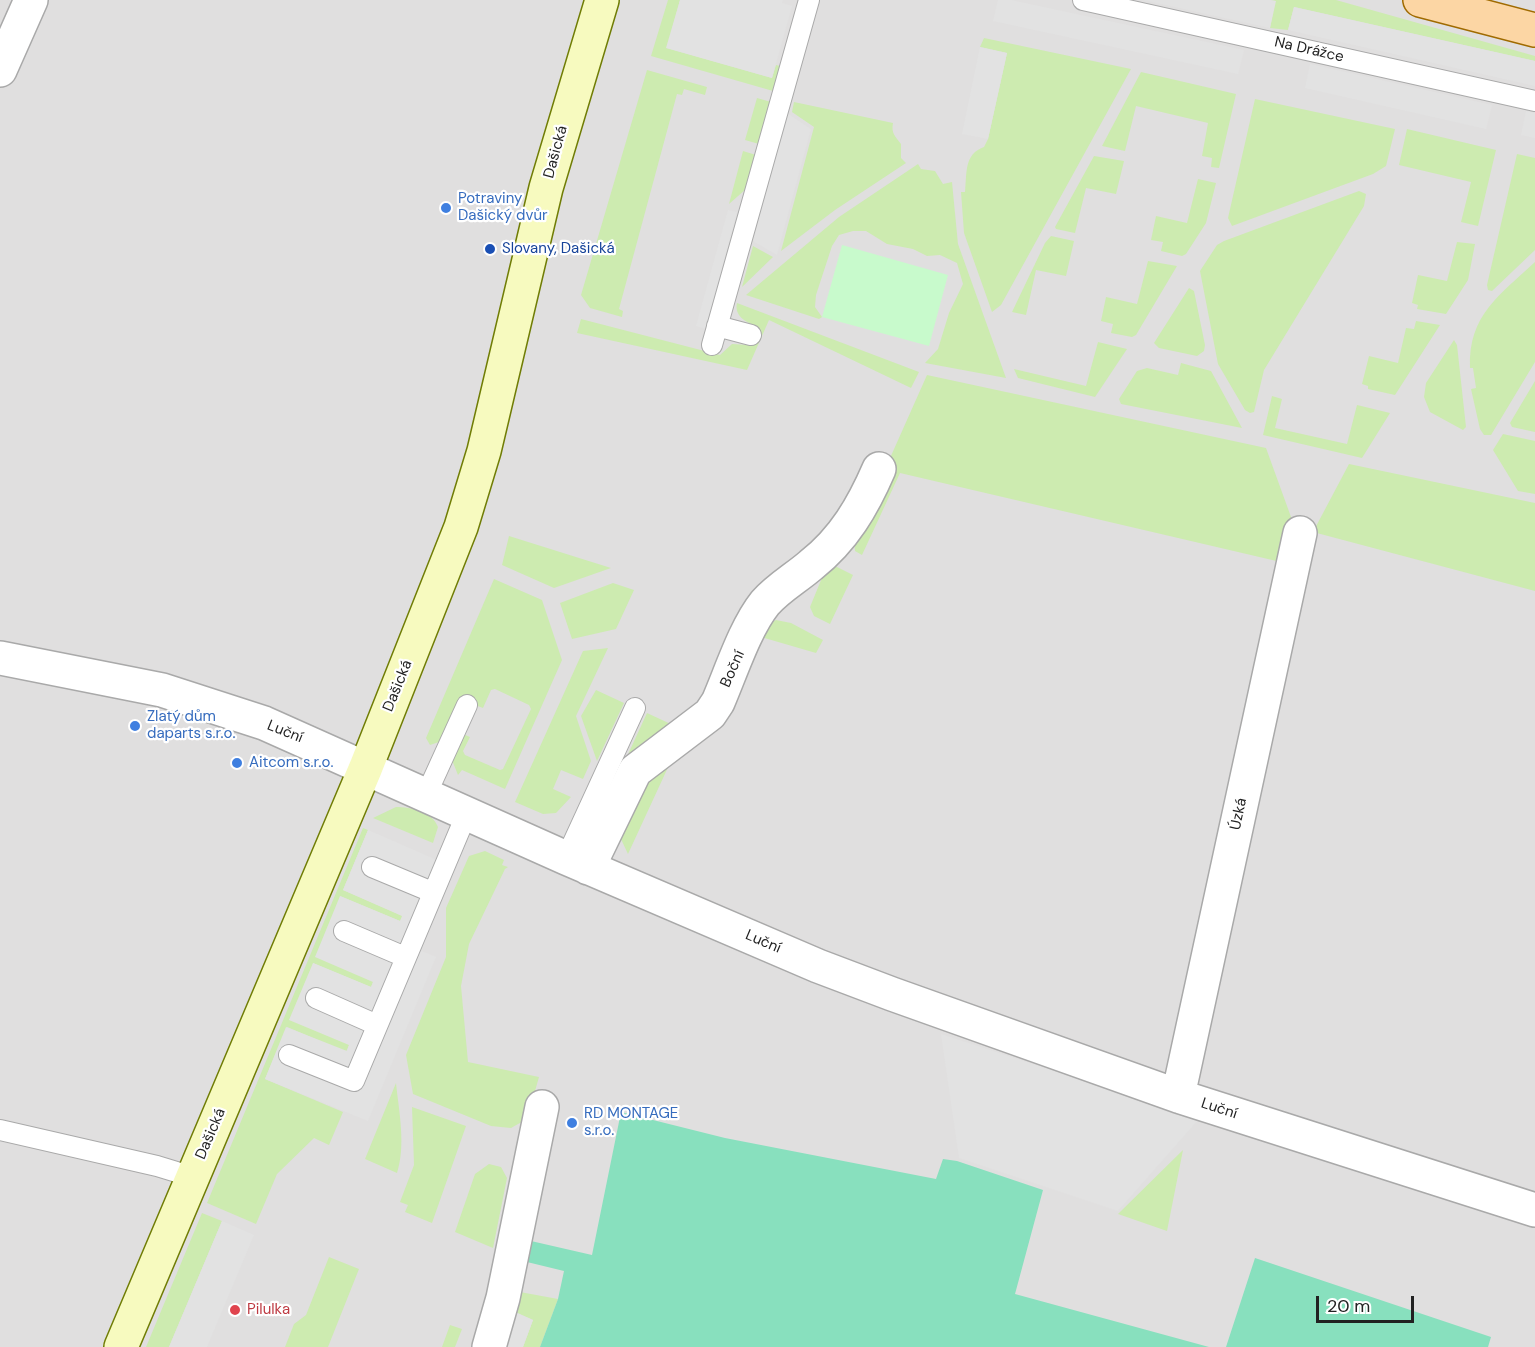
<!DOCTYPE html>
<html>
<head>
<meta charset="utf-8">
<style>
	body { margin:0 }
	#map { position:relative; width:1535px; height:1347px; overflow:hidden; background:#f2efe9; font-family:"DM Sans",sans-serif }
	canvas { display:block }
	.scale { position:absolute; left:1316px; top:1296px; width:98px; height:27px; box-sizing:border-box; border:3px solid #222; border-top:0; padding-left:8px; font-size:18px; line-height:21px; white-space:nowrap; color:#222; -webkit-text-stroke:4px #fff; paint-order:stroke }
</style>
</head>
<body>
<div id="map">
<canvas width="1535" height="1347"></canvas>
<div class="scale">20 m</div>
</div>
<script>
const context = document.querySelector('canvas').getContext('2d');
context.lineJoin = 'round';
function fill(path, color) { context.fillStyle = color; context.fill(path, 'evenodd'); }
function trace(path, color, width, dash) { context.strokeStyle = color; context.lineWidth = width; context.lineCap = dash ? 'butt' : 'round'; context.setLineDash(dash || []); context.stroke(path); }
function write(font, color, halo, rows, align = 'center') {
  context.font = font + ' "DM Sans",sans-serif'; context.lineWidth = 4.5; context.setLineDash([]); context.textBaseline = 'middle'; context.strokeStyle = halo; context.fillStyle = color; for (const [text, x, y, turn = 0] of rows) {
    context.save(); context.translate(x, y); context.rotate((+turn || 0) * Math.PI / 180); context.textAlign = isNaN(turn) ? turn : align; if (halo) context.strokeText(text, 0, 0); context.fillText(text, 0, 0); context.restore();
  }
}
const residential = new Path2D(`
	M0 0H1535V1347H0Z`);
const grass = new Path2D(`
	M668 0H680L667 48 772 78 776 65 780 66 773 91 651 56Z
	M1270 0H1336L1535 56V61L1294 7 1288 30 1270 28 1275 1Z
	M984 38 1131 69 1001 305 992 312 964 233 961 192H965C967 173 964 154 984 147L988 139 1007 53 980 47Z
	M647 70 707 87 705 95 684 89 682 95 677 94 619 309 623 311 622 317 590 308 581 295Z
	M1141 72 1236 94 1219 168 1211 167 1212 158 1202 156 1208 123 1136 106 1125 151 1102 146Z
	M757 98 771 102 759 144 745 140Z
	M1255 99 1395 129 1386 166 1373 174 1232 226 1228 218Z
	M794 102 893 123C891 133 895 136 901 144V158L906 163 835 210 781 251 814 127 792 112Z
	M1407 129 1496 150 1478 226 1461 222 1471 182 1399 165Z
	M743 151 756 155 746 189 729 204Z
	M1517 154 1535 158V250L1492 291 1488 290 1487 285Z
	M1094 156 1124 161 1116 194 1086 188 1075 233 1056 229 1055 227Z
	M918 164 921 169 935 171 943 184 952 182 958 244 1006 378 925 363 938 349 949 313 963 284 957 263 940 255 927 256 913 249 887 244 866 231H853L839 235 832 246 816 295 815 307 822 317 819 319 746 295 839 217Z
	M1198 179 1216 183 1206 223 1186 254 1182 256 1161 251 1163 242 1151 240 1156 216 1187 223Z
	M1359 191 1366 194 1364 206 1264 370 1254 412 1250 413 1245 410 1218 364 1200 271 1217 245 1224 241Z
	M1051 236 1074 241 1066 276 1036 270 1026 315 1012 312 1045 243Z
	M1457 242 1475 244 1468 280 1446 314 1417 309 1418 305 1412 303 1418 275 1447 281Z
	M753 246 773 257 742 287Z
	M1148 261 1177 266 1136 335 1132 337 1111 333 1113 324 1101 321 1106 297 1137 304Z
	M1535 262V362L1491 435H1484L1480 429 1471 389 1476 388 1473 368H1470C1468 315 1500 295 1535 262Z
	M1189 288 1194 291 1205 345 1204 351 1197 356 1159 348 1154 343Z
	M737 303 919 372 911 388 769 320 747 370 577 333 581 319 720 355 732 344 749 345 756 326C746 322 734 316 737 303Z
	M1416 321 1440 325 1395 395 1368 389V386L1362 384 1369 356 1398 363 1406 328 1414 329Z
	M1454 340 1457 345 1466 427 1463 430 1430 412 1424 397 1426 383Z
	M1098 342 1127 349 1095 397 1018 378 1014 369 1086 386Z
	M1181 363 1211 371 1242 428 1121 404 1119 399 1137 371 1147 368 1178 375Z
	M927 375 1266 448 1295 528 1285 563 900 473 862 555 855 551 854 539Z
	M1535 381V432L1512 427 1510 423Z
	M1272 396 1282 399 1275 428 1347 444 1357 405 1390 413 1362 458 1263 435Z
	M1503 434 1535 441V494L1518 491 1493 450Z
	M1349 464 1535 503V591L1313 532Z
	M509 536 611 568 554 588 502 565Z
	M835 566 853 575 830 624 814 616 810 607 826 568Z
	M494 579 542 600 562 660 505 789 462 770 458 775 452 760 463 734 470 737 463 751 465 755 500 770 503 769 531 709 529 705 495 689 491 690 483 708 460 699 439 742 430 745 426 738Z
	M613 583 634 590 616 629 572 639 560 603Z
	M776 620 791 623 823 640 816 653 761 637 676 750 628 854 620 837 633 795 767 625Z
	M608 648 576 716 591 761 583 779 561 770 553 789 571 797 556 813 543 814 515 802 583 651Z
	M596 690 624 703 597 761 581 716Z
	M647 713 675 726 602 811Z
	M396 807C411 807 432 811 438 827L433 843 373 818Z
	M363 828 368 830 343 890 403 916 400 921 340 896 373 982 371 987 313 963 349 1045 346 1052 287 1027 265 1079 343 1112 329 1145 314 1138 277 1174 256 1224 207 1203Z
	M485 851 504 860 502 865 508 867 505 869 469 944 461 986 468 1062 539 1077 527 1119 511 1128 491 1126 413 1094 406 1055 446 957V908L469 856Z
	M396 1083C399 1112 406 1145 397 1173L365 1159Z
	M412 1107 466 1126 432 1223 405 1212 408 1205 400 1202 414 1165Z
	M1183 1150 1167 1231 1118 1214Z
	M489 1164 501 1167 507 1178 493 1248 455 1232 475 1174Z
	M202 1213 222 1221 169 1347H146Z
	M329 1257 359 1269 328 1347H285L294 1324 306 1315Z
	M520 1292 558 1299 540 1347H523L533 1320 515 1312Z
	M450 1325 462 1329 455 1347H442Z`);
const park = new Path2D(`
	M842 245 948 275 929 346 822 317Z`);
const pitch = new Path2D(`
	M621 1112 725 1138 936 1179 943 1159 957 1161 1043 1190 1015 1294 1209 1347H540L558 1299 564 1271 527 1262 531 1241 592 1255Z
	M1255 1258 1491 1337 1488 1347H1226Z`);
const parking = new Path2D(`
	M680 0H783L782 3 792 6 772 78 666 48Z
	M998 0H1011L1244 50 1238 74 993 21Z
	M1143 0H1270L1276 1 1270 28Z
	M1294 7 1535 61V86L1288 30Z
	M980 47 1007 53 988 139 962 134Z
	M1310 64 1492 105 1486 129 1305 88Z
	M1526 111 1535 113V138L1521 135Z
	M787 113 811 129 777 255 753 241Z
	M728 210 737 212 706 329 696 326Z
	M368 830 453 867 419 950 436 957 368 1121 265 1079 286 1027 347 1051 349 1045 289 1020 313 963 371 987 373 982 315 957 340 896 400 921 402 916 343 890Z
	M941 1034 1164 1107 1199 1119 1118 1211 959 1158Z
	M222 1221 254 1235 207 1347H169Z
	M515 1312 533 1320 523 1347H502Z`);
const lane = new Path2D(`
	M1083 0 1535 101
	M717 326 751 335
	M712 345 809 0
	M426 795 467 705
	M566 858 635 708
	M372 867 432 892
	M344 931 405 957
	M316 998 377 1025
	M289 1055 354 1081 467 813
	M0 1130 157 1166 193 1177`);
const street = new Path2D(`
	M0 70 31 0
	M0 658 162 690 264 723 566 858 818 966 892 994 1178 1096 1535 1210
	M588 868 635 771 710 714 718 702C731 672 745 628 765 603 778 588 796 578 811 565 844 539 863 506 879 469
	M1178 1096 1300 533
	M489 1347 503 1298 542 1107`);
const secondary = new Path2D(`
	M121 1347 366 767 461 527 484 451 546 188 602 0`);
const primary = new Path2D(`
	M1420 0 1535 30`);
const markers = [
	[446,208,6,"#3f7fe0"],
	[490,249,6,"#1a4fb4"],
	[135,726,6,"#3f7fe0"],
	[237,763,6,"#3f7fe0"],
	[572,1123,6,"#3f7fe0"],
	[235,1310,6,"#e0444e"]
];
const streetNames = [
	["Na Drážce",1309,50,13],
	["Dašická",556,152,-75],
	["Boční",733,669,-66],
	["Dašická",398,686,-68],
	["Luční",285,732,22],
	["Úzká",1239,814,-78],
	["Luční",763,942,23],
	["Luční",1219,1109,18],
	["Dašická",211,1134,-67]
];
const shopNames = [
	["Potraviny",458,199],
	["Dašický dvůr",458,216],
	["Zlatý dům",147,717],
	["daparts s.r.o.",147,734],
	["Aitcom s.r.o.",249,763],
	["RD MONTAGE",584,1114],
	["s.r.o.",584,1131]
];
const transitNames = [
	["Slovany, Dašická",502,249]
];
const healthNames = [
	["Pilulka",247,1310]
];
fill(residential, '#e0dfdf');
fill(grass, '#cdebb0');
fill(park, '#c8facc');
fill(pitch, '#88e0be');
fill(parking, '#e2e2e2');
trace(lane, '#a9a9a9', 22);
trace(street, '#a9a9a9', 36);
trace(secondary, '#707d05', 36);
trace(primary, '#a06b00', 36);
trace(lane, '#fff', 20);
trace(street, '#fff', 33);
trace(secondary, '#f7fabf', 33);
trace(primary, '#fcd6a4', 33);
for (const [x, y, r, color] of markers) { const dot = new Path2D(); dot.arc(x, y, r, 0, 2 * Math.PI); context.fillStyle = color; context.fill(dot); trace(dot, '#fff', 2); }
write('15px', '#222', '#fff', streetNames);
write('15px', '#366cbe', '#fff', shopNames, 'left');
write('15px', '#164399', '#fff', transitNames, 'left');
write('15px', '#be3a42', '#fff', healthNames, 'left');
</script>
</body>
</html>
